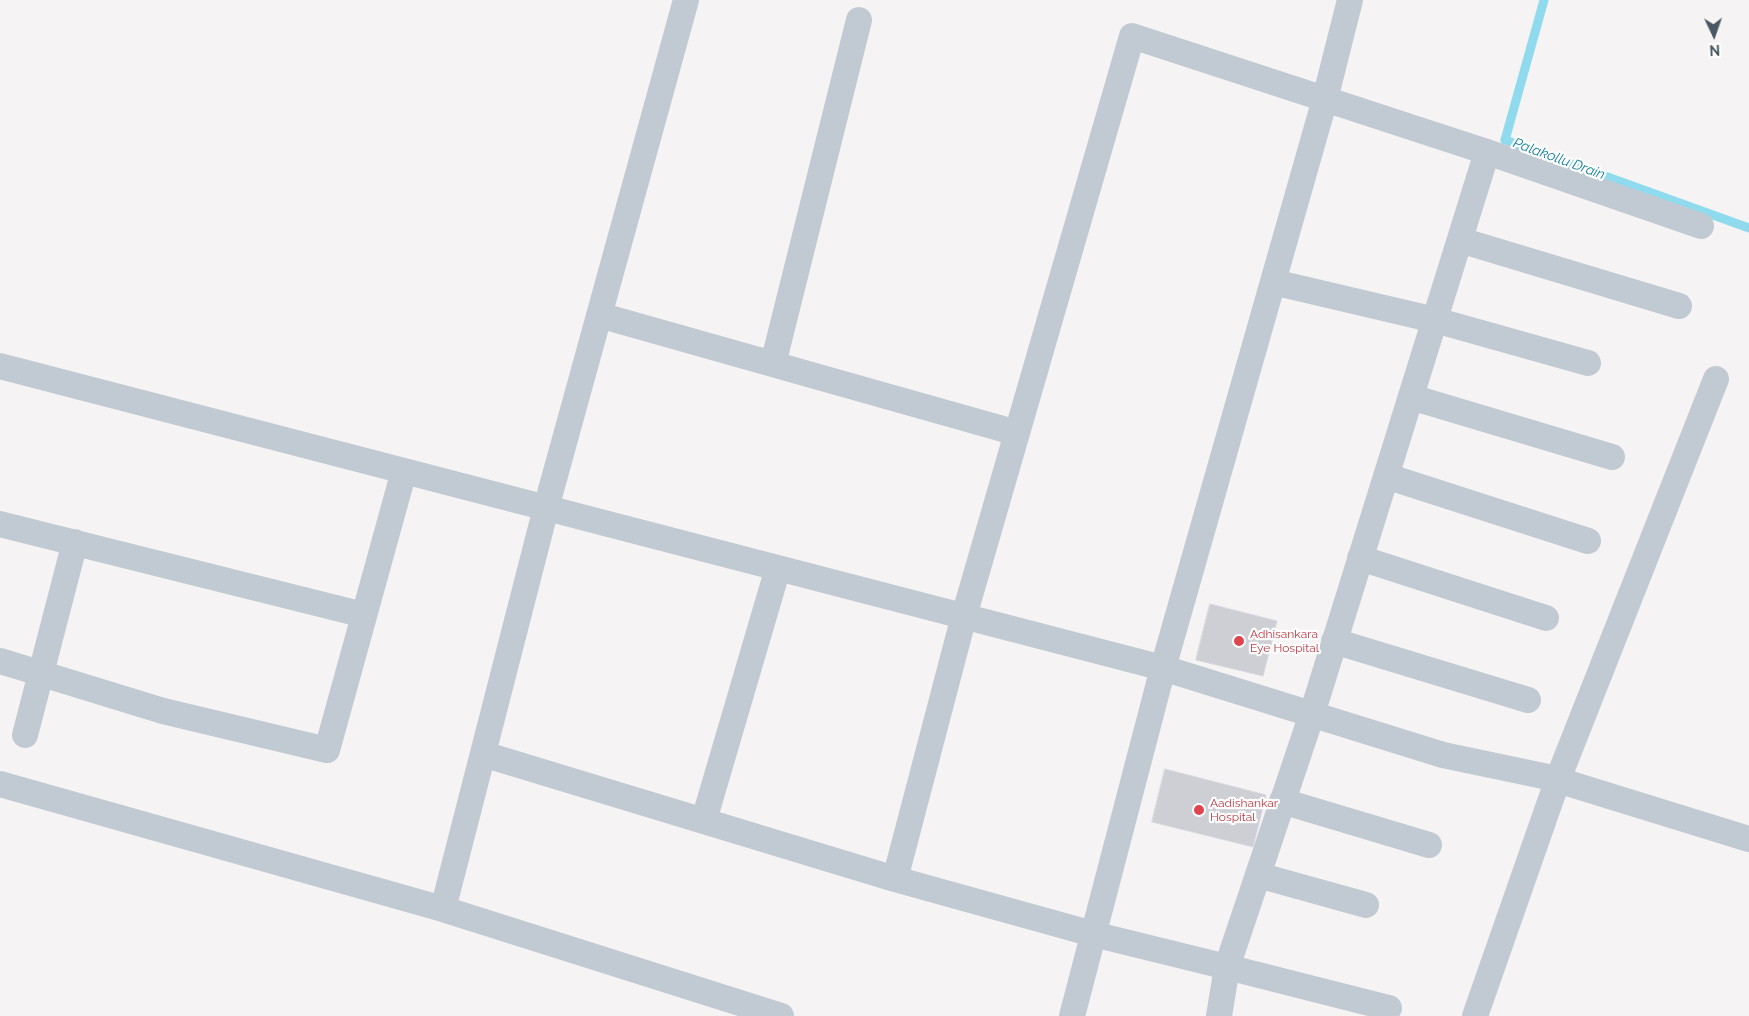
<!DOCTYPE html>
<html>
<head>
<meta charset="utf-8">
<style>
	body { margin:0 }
	#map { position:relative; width:1749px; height:1016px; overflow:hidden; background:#f5f3f3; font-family:Raleway,sans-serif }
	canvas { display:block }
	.north { position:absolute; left:1689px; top:10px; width:50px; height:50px; -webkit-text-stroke:4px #fff; paint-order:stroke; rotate:177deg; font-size:14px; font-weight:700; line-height:20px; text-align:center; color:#4a5661 }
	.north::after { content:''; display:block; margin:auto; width:18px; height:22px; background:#4a5661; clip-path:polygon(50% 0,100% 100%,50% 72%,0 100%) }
</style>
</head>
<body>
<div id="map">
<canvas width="1749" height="1016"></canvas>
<div class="north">N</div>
</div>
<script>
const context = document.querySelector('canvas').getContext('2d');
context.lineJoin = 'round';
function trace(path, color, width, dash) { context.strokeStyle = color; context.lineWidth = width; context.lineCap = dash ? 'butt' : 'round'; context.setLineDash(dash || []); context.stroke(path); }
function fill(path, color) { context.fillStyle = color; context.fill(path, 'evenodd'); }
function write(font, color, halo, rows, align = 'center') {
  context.font = font + ' Raleway,sans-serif'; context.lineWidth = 4.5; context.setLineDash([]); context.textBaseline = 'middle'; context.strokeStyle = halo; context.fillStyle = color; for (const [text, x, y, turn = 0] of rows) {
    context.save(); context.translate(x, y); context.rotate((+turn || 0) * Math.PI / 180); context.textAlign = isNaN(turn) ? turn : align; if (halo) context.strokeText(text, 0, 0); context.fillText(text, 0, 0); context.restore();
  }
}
const stream = new Path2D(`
	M1544 0 1505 140 1749 228`);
const building = new Path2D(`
	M1210 604 1277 621 1263 676 1196 660Z
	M1165 769 1266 795 1253 847 1152 822Z`);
const minor = new Path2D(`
	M1460 240 1679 306
	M1273 282 1435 320 1588 363
	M599 315 1017 433
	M773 364 859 20
	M0 366 1163 668 1443 755 1548 777 1749 839
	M1411 397 1612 457
	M1386 476 1588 541
	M0 524 364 615
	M1360 558 1546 618
	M1334 641 1528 700
	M0 661 163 711 327 750 404 471
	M25 735 75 542
	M483 754 895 879 1093 934 1227 967 1312 714 1487 152
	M0 784 443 909 781 1016
	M1282 801 1429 845
	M704 820 778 568
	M1258 875 1366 905
	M895 879 964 616 1132 36 1487 152 1701 226
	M443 909 546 508 686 0
	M1072 1016 1163 668 1325 99 1350 0
	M1219 1016 1227 967 1389 1008
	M1475 1016 1558 779 1716 379`);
const markers = [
	[1239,641,6,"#e0444e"],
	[1199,810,6,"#e0444e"]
];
const healthNames = [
	["Adhisankara",1250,634],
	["Eye Hospital",1250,648],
	["Aadishankar",1210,803],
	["Hospital",1210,817]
];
const waterNames = [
	["Palakollu Drain",1559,159,20]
];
trace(stream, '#90daee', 9);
fill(building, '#cdcfd5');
trace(building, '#d7d9de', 1);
trace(minor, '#c1cad2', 26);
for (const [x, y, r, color] of markers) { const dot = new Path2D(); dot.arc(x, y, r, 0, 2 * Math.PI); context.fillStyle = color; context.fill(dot); trace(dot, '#fff', 2); }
write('12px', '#be3a42', '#fff', healthNames, 'left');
write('italic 14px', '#0c7c9b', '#fff', waterNames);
</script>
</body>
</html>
